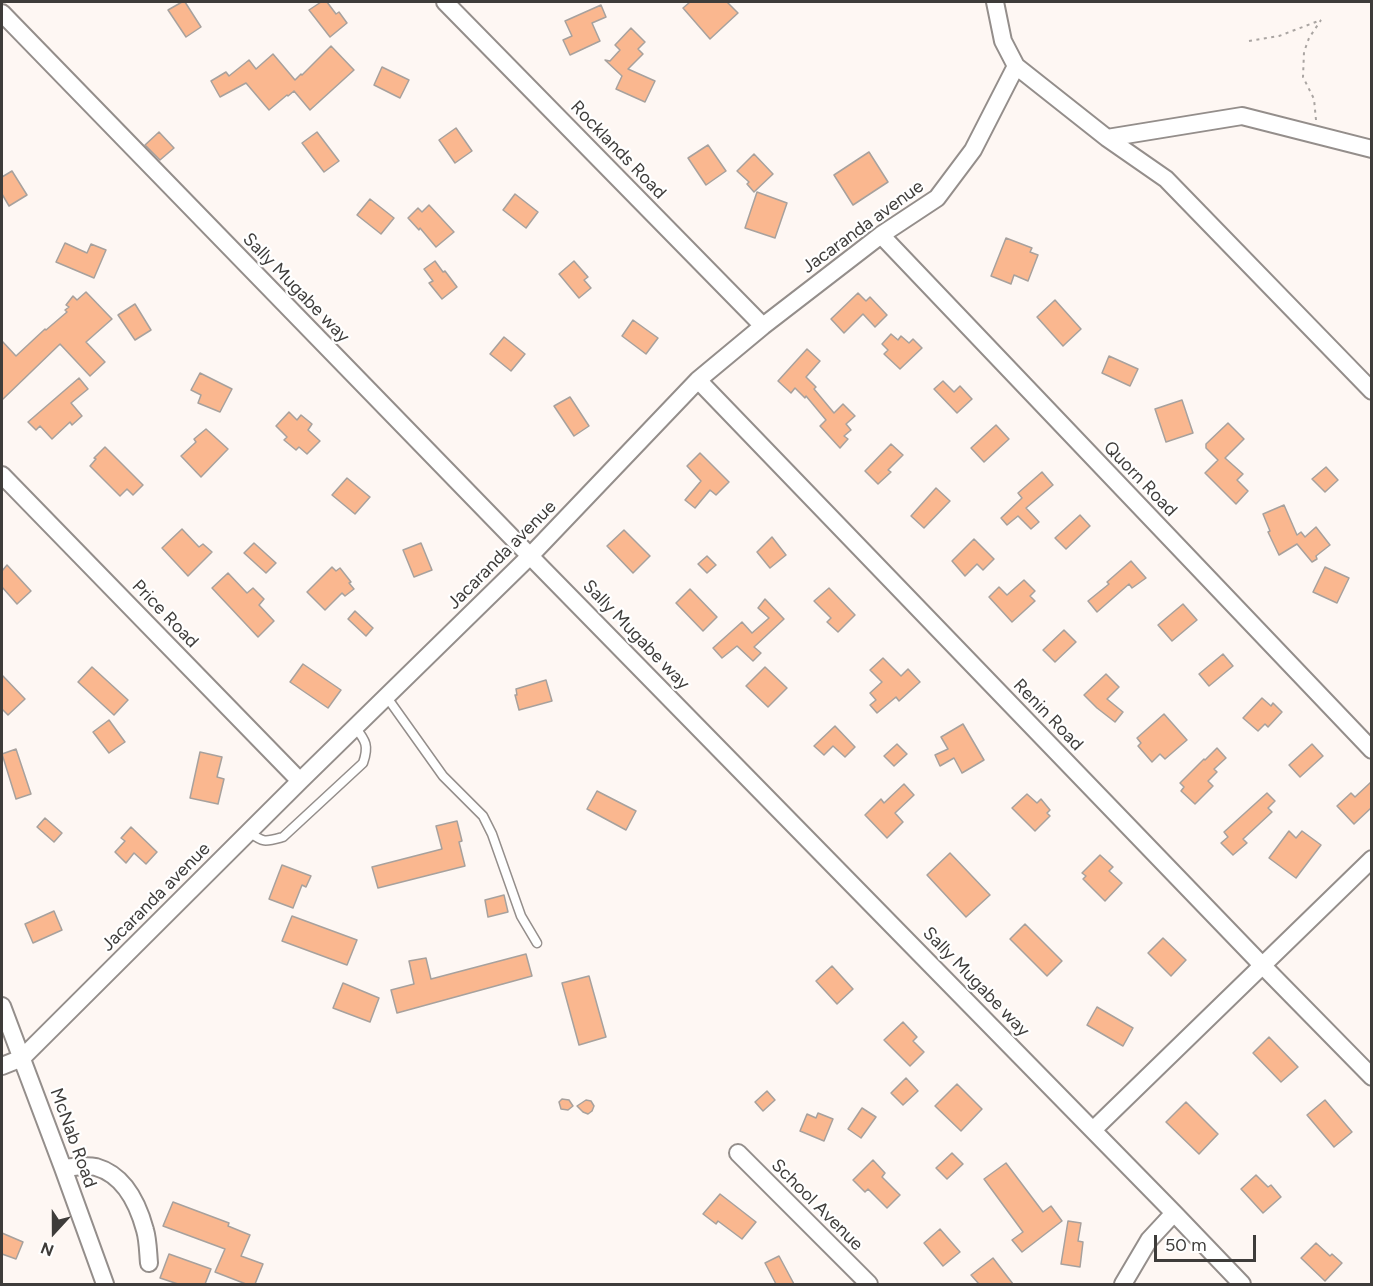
<!DOCTYPE html>
<html>
<head>
<meta charset="utf-8">
<style>
	body { margin:0 }
	#map { position:relative; width:1373px; height:1286px; overflow:hidden; background:#fef7f3; font-family:Figtree,sans-serif }
	canvas { display:block }
	.frame { position:absolute; inset:0; border:3px solid #3e3c3a; pointer-events:none }
	.north { position:absolute; left:24px; top:1202px; width:60px; height:60px; -webkit-text-stroke:4px #fff; paint-order:stroke; rotate:201deg; font-size:16px; font-weight:700; line-height:24px; text-align:center; color:#3e3c3a }
	.north::after { content:''; display:block; margin:auto; width:21px; height:27px; background:#3e3c3a; clip-path:polygon(50% 0,100% 100%,50% 72%,0 100%) }
	.scale { position:absolute; left:1154px; top:1235px; width:102px; height:27px; box-sizing:border-box; border:3px solid #3e3c3a; border-top:0; padding-left:8px; font-size:18px; line-height:21px; white-space:nowrap; color:#3e3c3a; -webkit-text-stroke:4px #fff; paint-order:stroke }
</style>
</head>
<body>
<div id="map">
<canvas width="1373" height="1286"></canvas>
<div class="frame"></div>
<div class="north">N</div>
<div class="scale">50 m</div>
</div>
<script>
const context = document.querySelector('canvas').getContext('2d');
context.lineJoin = 'round';
function fill(path, color) { context.fillStyle = color; context.fill(path, 'evenodd'); }
function trace(path, color, width, dash) { context.strokeStyle = color; context.lineWidth = width; context.lineCap = dash ? 'butt' : 'round'; context.setLineDash(dash || []); context.stroke(path); }
function write(font, color, halo, rows, align = 'center') {
  context.font = font + ' Figtree,sans-serif'; context.lineWidth = 4.5; context.setLineDash([]); context.textBaseline = 'middle'; context.strokeStyle = halo; context.fillStyle = color; for (const [text, x, y, turn = 0] of rows) {
    context.save(); context.translate(x, y); context.rotate((+turn || 0) * Math.PI / 180); context.textAlign = isNaN(turn) ? turn : align; if (halo) context.strokeText(text, 0, 0); context.fillText(text, 0, 0); context.restore();
  }
}
const building = new Path2D(`
	M182 2H185L201 27 186 37 168 10Z
	M321 2H327L336 14 339 12 347 23 330 37 309 10Z
	M690 2H727L738 13 710 39 683 8Z
	M601 5 606 17 592 23 600 41 570 55 563 40 572 36 565 21Z
	M631 28 645 42 638 49 643 54 628 69 655 81 645 102 616 89 622 76 605 60 610 61 620 50 615 45Z
	M331 46 354 70 310 110 294 91 288 96 287 95 269 110 246 83 220 97 211 81 226 72 229 76 249 60 256 69 273 54 295 80 301 74 302 75Z
	M382 67 409 80 400 98 374 85Z
	M456 128 472 151 455 163 439 140Z
	M159 132 174 148 160 160 145 145Z
	M317 132 339 161 324 172 302 143Z
	M708 145 726 171 706 185 688 158Z
	M869 152 888 182 853 205 834 175Z
	M754 154 773 174 754 192 747 184 749 182 737 171Z
	M12 171 27 195 9 206 2 194V177Z
	M757 192 787 203 775 238 745 228Z
	M515 194 538 212 526 228 503 210Z
	M370 199 394 218 381 234 357 215Z
	M429 205 454 232 436 247 420 228 419 230 408 218 418 208 422 212Z
	M1006 238 1032 248 1030 252 1038 255 1028 281 1014 275 1011 284 991 276Z
	M65 243 87 253 91 244 106 250 94 278 56 262Z
	M435 261 443 272 445 271 457 287 442 299 429 283 433 281 424 269Z
	M574 261 588 277 584 280 591 288 579 298 559 274Z
	M86 292 112 319 86 342 105 362 90 376 60 344 2 400V341L16 356 45 329 46 330 67 312 65 310 69 307 66 305 73 296 77 300Z
	M858 293 866 301 870 297 887 315 875 327 863 314 844 333 831 319Z
	M1055 300 1081 329 1063 346 1037 317Z
	M135 304 151 330 135 340 118 315Z
	M633 320 658 338 646 354 622 336Z
	M891 334 898 340 901 336 909 343 913 339 922 348 900 369 884 354 888 350 882 344Z
	M504 337 525 354 511 371 490 354Z
	M807 349 820 361 806 377 816 387 814 389 834 413 843 404 855 416 846 424 851 430 844 436 848 439 840 448 820 426 826 420 806 396 805 398 795 388 791 393 778 381Z
	M1109 356 1138 369 1130 386 1102 373Z
	M200 373 232 389 220 412 198 403 201 395 191 390Z
	M79 378 88 389 71 403 82 416 72 425 70 422 52 439 40 426 36 430 28 422Z
	M943 381 954 392 960 386 972 399 957 413 934 389Z
	M570 397 589 426 574 436 554 406Z
	M1182 400 1193 433 1166 442 1155 409Z
	M289 412 297 420 301 415 312 424 308 430 320 441 307 454 299 447 296 450 284 440 287 437 276 426Z
	M1228 423 1244 439 1225 458 1243 474 1237 480 1248 491 1236 504 1205 473 1218 460 1206 448V444Z
	M996 425 1009 439 984 462 971 448Z
	M206 429 228 449 201 477 181 456 196 442 194 439Z
	M891 444 903 455 888 470 891 472 878 484 865 471Z
	M105 447 143 485 133 495 127 489 120 496 90 466 96 459 94 458Z
	M700 453 729 482 716 495 710 490 695 508 685 500 701 481 687 466Z
	M1326 467 1338 480 1325 492 1312 479Z
	M1042 472 1053 485 1026 508 1039 522 1031 529 1018 516 1007 525 1001 518 1022 498 1018 493Z
	M347 478 370 497 355 514 332 495Z
	M936 488 950 501 924 528 911 516Z
	M1284 505 1297 535 1301 532 1305 537 1316 527 1330 545 1316 556 1317 559 1312 562 1297 544 1279 555 1268 532 1270 531 1263 514Z
	M1080 515 1090 526 1066 549 1055 538Z
	M182 529 199 547 203 544 212 552 188 576 162 548Z
	M624 530 650 556 633 573 607 546Z
	M772 537 786 555 770 568 757 552Z
	M974 539 994 559 983 570 977 564 965 576 952 561Z
	M254 543 276 563 266 573 244 553Z
	M421 543 432 570 414 577 403 550Z
	M707 556 716 565 707 573 698 564Z
	M1131 561 1146 578 1132 588 1129 584 1097 612 1088 601 1109 584 1107 582Z
	M7 565 31 591 17 604 2 587V571Z
	M332 567 336 571 340 568 351 582 349 583 354 589 345 596 342 593 325 610 307 592Z
	M1325 567 1349 578 1337 603 1313 592Z
	M228 573 247 593 253 588 264 599 259 605 274 621 258 637 212 588Z
	M1024 580 1035 591 1030 596 1035 601 1012 622 989 597 999 587 1007 595Z
	M829 588 855 615 838 632 827 622 831 618 814 601Z
	M690 589 717 617 703 631 676 603Z
	M765 599 784 619 754 647 761 653 753 661 737 646 722 658 713 648 742 622 752 633 769 618 758 608Z
	M1183 604 1197 620 1172 641 1158 625Z
	M355 611 373 628 366 636 348 619Z
	M1064 630 1076 642 1055 662 1043 650Z
	M1223 654 1233 666 1209 686 1199 674Z
	M883 658 901 676 908 669 920 682 899 701 896 697 877 713 870 705 876 700 870 693 882 682 870 670Z
	M303 664 341 690 328 708 290 682Z
	M92 667 128 700 114 715 78 682Z
	M765 667 787 688 768 707 746 686Z
	M1106 674 1119 687 1107 699 1123 712 1115 722 1097 708 1084 695Z
	M2 675 25 699 8 715 2 709Z
	M546 680 552 701 519 710 515 695H517L516 689Z
	M1262 698 1271 706 1273 703 1282 712 1268 727 1265 724 1258 731 1243 718Z
	M1164 714 1187 740 1165 759 1160 754 1152 762 1138 746 1141 743 1137 738Z
	M109 720 125 742 109 753 93 732Z
	M963 724 984 760 962 773 954 758 940 766 935 755 948 749 941 737Z
	M835 726 855 747 845 757 833 746 824 755 814 746Z
	M897 744 907 754 894 766 884 756Z
	M1312 744 1323 756 1300 777 1289 765Z
	M1217 748 1226 758 1214 769 1217 772 1208 781 1213 786 1195 804 1181 791 1184 787 1180 783 1204 759 1205 760Z
	M16 749 31 794 16 799 2 754Z
	M200 752 222 757 217 777 224 779 218 804 190 798Z
	M1371 782V808L1354 824 1337 806 1351 793 1355 797Z
	M904 784 914 795 895 813 903 822 887 838 865 815 881 799 884 803Z
	M597 791 636 811 626 830 587 809Z
	M1267 793 1275 801 1268 808 1272 812 1243 839 1247 843 1233 855 1221 843 1228 837 1224 832Z
	M1027 794 1037 803 1041 799 1050 810 1047 813 1050 816 1035 831 1012 808Z
	M45 818 62 833 54 842 37 827Z
	M457 821 462 841 459 842 465 866 378 888 372 867 442 849 436 826Z
	M131 827 157 852 146 864 134 853 126 863 115 852 125 841 121 838Z
	M1289 831 1296 838 1302 831 1321 845 1296 878 1269 858Z
	M950 853 990 895 966 917 927 875Z
	M1100 855 1113 867 1109 871 1122 883 1105 901 1083 879 1086 876 1082 873Z
	M282 865 311 876 306 887 302 885 293 908 269 899Z
	M504 895 508 912 488 917 485 900Z
	M54 911 62 930 33 943 25 924Z
	M292 916 357 940 347 965 282 941Z
	M1025 924 1062 961 1047 976 1010 939Z
	M1163 938 1186 960 1171 976 1148 953Z
	M526 954 532 976 397 1013 391 990 414 984 409 961 426 958 431 979Z
	M832 966 853 989 837 1004 816 981Z
	M589 976 606 1037 579 1045 562 983Z
	M343 983 379 998 370 1022 333 1008Z
	M1097 1007 1133 1028 1123 1046 1087 1025Z
	M903 1022 917 1037 913 1041 924 1052 910 1066 884 1040Z
	M1269 1037 1298 1067 1281 1082 1253 1053Z
	M906 1078 918 1091 903 1105 891 1093Z
	M957 1084 982 1109 961 1131 935 1106Z
	M767 1091 775 1100 763 1111 755 1102Z
	M562 1099 569 1100 573 1106 568 1110 561 1109 559 1102Z
	M586 1100 591 1101 594 1106 592 1111 588 1114 583 1112 577 1106Z
	M1325 1100 1352 1132 1334 1147 1307 1115Z
	M1186 1102 1218 1134 1199 1154 1166 1122Z
	M862 1108 876 1117 861 1138 848 1129Z
	M818 1113 833 1119 824 1141 800 1131 807 1114 816 1118Z
	M952 1153 963 1164 947 1179 936 1168Z
	M873 1160 885 1173 882 1177 900 1195 887 1208 868 1189 865 1192 853 1180Z
	M1006 1163 1043 1212 1051 1206 1062 1221 1022 1252 1012 1240 1023 1232 984 1179Z
	M1256 1175 1268 1187 1271 1185 1281 1197 1263 1213 1241 1189Z
	M720 1194 756 1222 742 1239 718 1221 716 1224 703 1214Z
	M173 1202 229 1223 228 1226 250 1235 241 1256 263 1264 255 1284H246L215 1272 225 1249 163 1226Z
	M1068 1221 1081 1223 1078 1241 1083 1242 1080 1267 1061 1264Z
	M940 1229 960 1252 943 1266 924 1243Z
	M2 1233 23 1242 16 1259 2 1254Z
	M1316 1243 1330 1256 1332 1254 1342 1263 1325 1281 1301 1258Z
	M169 1254 211 1269 205 1284H178L160 1278Z
	M779 1256 794 1284H776L765 1263Z
	M993 1258 1013 1284H979L971 1275Z`);
const path = new Path2D(`
	M1249 41 1279 36 1321 20
	M1316 120 1314 99 1303 77 1304 52 1309 38 1321 20`);
const service = new Path2D(`
	M386 696 443 776 483 816 492 834 521 916 537 943
	M249 832C264 843 265 842 283 837L363 763C369 746 366 741 355 727`);
const minor = new Path2D(`
	M445 2 763 326
	M995 2 1003 41 1016 66 1107 138 1166 179 1372 391
	M2 13 530 556 1174 1213 1242 1284
	M1107 138 1242 116 1372 149
	M881 235 1372 750
	M698 380 1262 965 1372 1077
	M2 475 300 781
	M2 1006 63 1168 105 1284
	M2 1066 22 1058 300 781 530 556 698 380 763 326 881 235 937 198 973 150 1016 66
	M1093 1130 1372 859
	M738 1153 869 1284
	M63 1168C73 1167 86 1165 96 1167 124 1175 138 1204 145 1230 148 1240 148 1252 149 1263
	M1123 1284 1149 1240 1174 1213`);
const streetNames = [
	["Rocklands Road",618,150,46],
	["Jacaranda avenue",863,227,-36],
	["Sally Mugabe way",296,288,46],
	["Quorn Road",1140,479,46],
	["Jacaranda avenue",502,555,-45],
	["Price Road",165,614,46],
	["Sally Mugabe way",636,635,46],
	["Renin Road",1048,715,46],
	["Jacaranda avenue",156,897,-45],
	["Sally Mugabe way",976,982,46],
	["McNab Road",73,1138,70],
	["School Avenue",817,1205,45]
];
fill(building, '#fab78f');
trace(building, '#a7a19d', 1.5);
trace(service, '#948e8b', 11);
trace(minor, '#948e8b', 20);
trace(path, '#aaa5a2', 2, [3, 4.5]);
trace(service, '#fff', 8);
trace(minor, '#fff', 16);
write('18px', '#3e3c3a', '#fff', streetNames);
</script>
</body>
</html>
